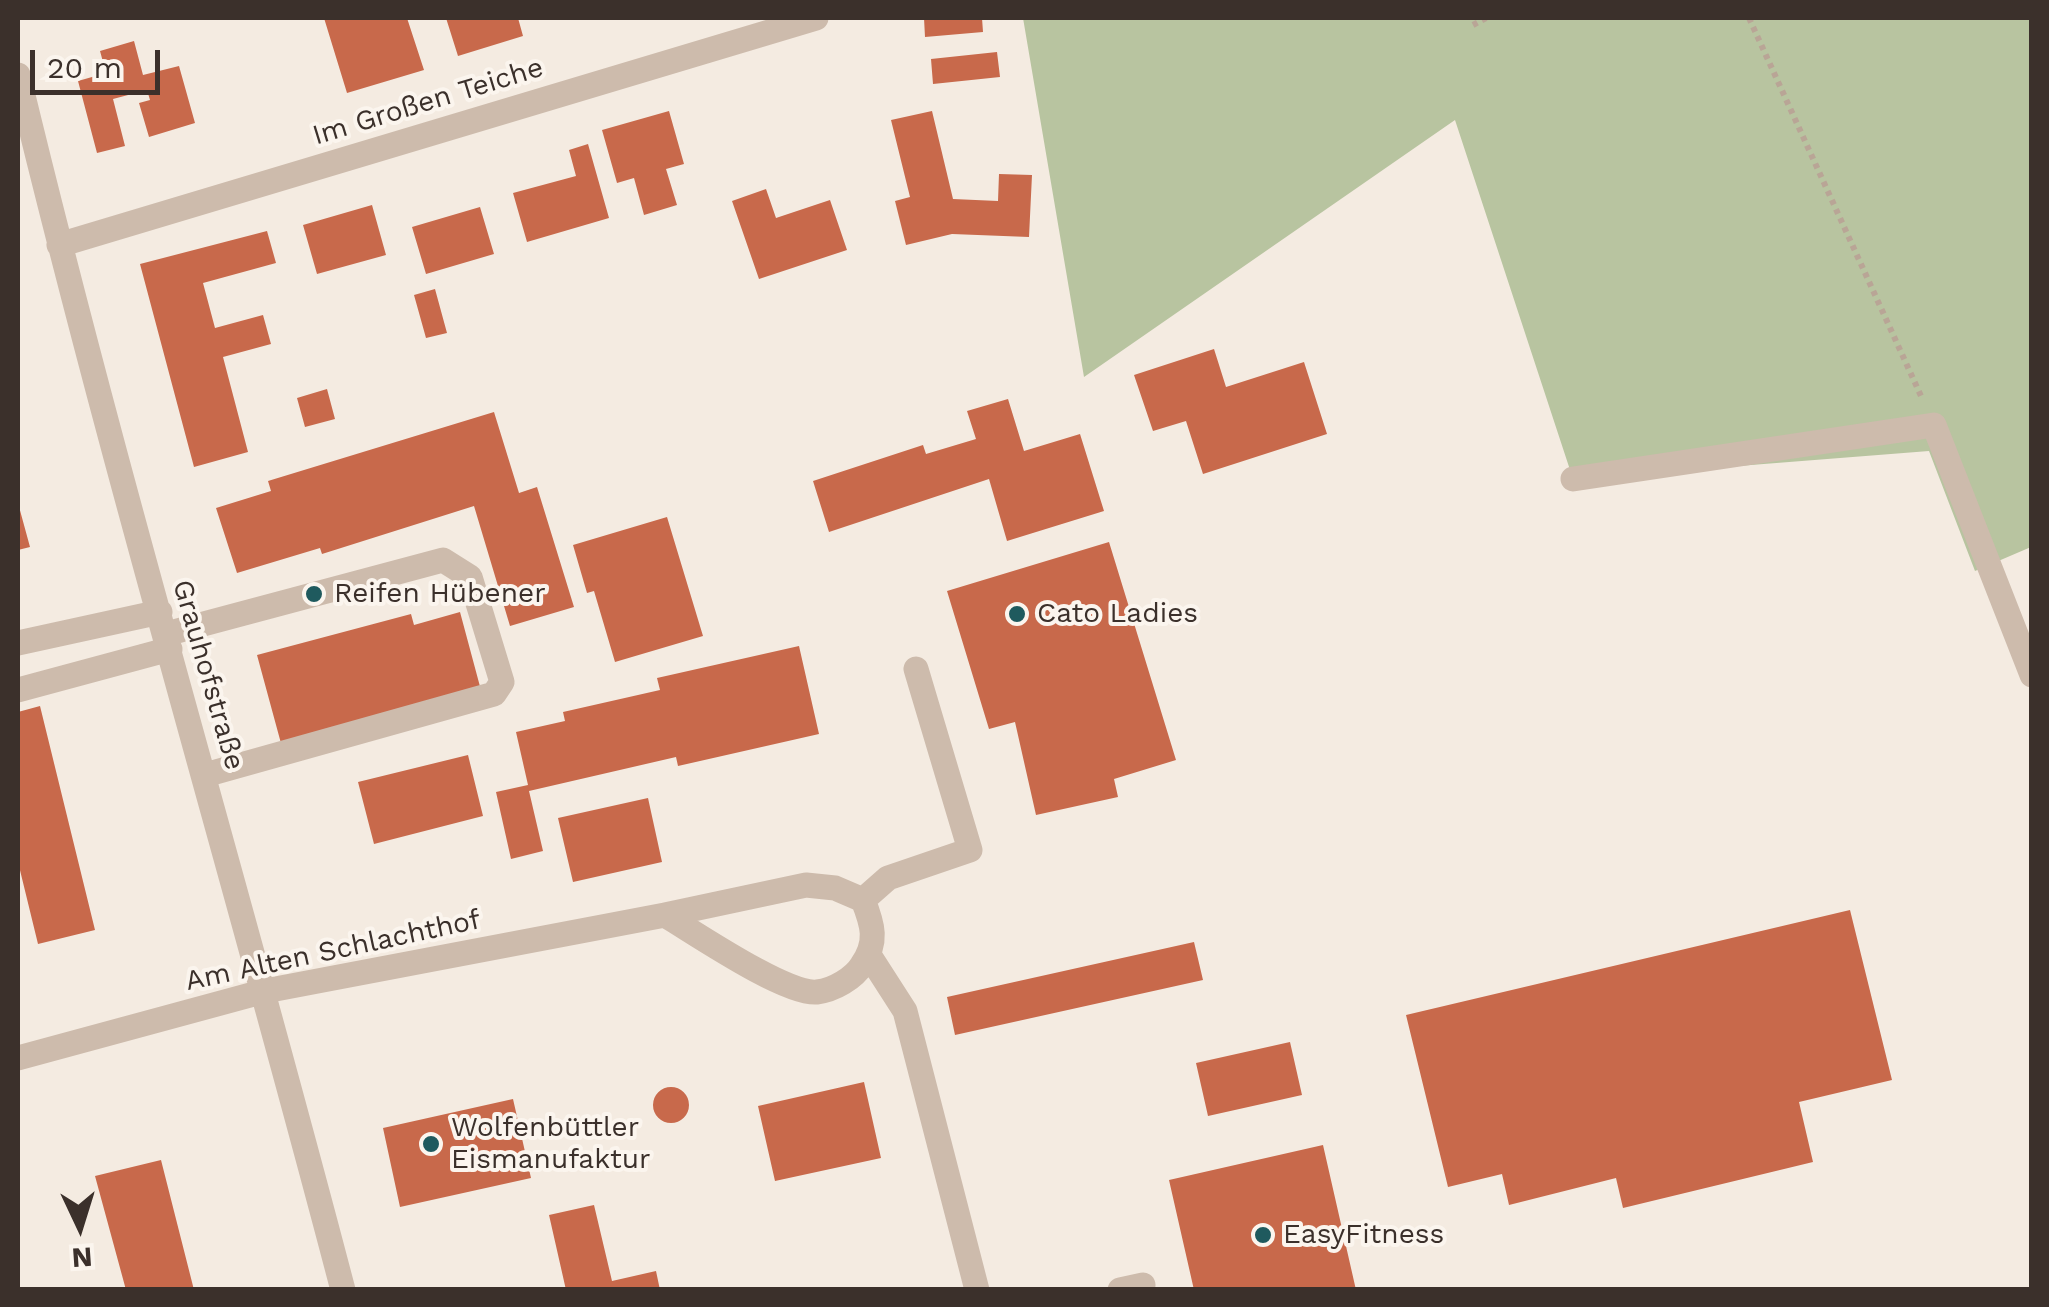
<!DOCTYPE html>
<html>
<head>
<meta charset="utf-8">
<style>
	body { margin:0 }
	#map { position:relative; width:2049px; height:1307px; overflow:hidden; background:#f4ebe1; font-family:"Work Sans",sans-serif }
	canvas { display:block }
	.frame { position:absolute; inset:0; border:20px solid #3b302b; pointer-events:none }
	.north { position:absolute; left:30px; top:1177px; width:100px; height:100px; -webkit-text-stroke:8px #fbf5ee; paint-order:stroke; rotate:176deg; font-size:28px; font-weight:700; line-height:40px; text-align:center; color:#3b302b }
	.north::after { content:''; display:block; margin:auto; width:35px; height:45px; background:#3b302b; clip-path:polygon(50% 0,100% 100%,50% 72%,0 100%) }
	.scale { position:absolute; left:30px; top:50px; width:130px; height:45px; box-sizing:border-box; border:5px solid #3b302b; border-top:0; padding-left:12px; font-size:30px; line-height:35px; white-space:nowrap; color:#3b302b; -webkit-text-stroke:8px #fbf5ee; paint-order:stroke }
</style>
</head>
<body>
<div id="map">
<canvas width="2049" height="1307"></canvas>
<div class="frame"></div>
<div class="north">N</div>
<div class="scale">20 m</div>
</div>
<script>
const context = document.querySelector('canvas').getContext('2d');
context.lineJoin = 'round';
function fill(path, color) { context.fillStyle = color; context.fill(path, 'evenodd'); }
function trace(path, color, width, dash) { context.strokeStyle = color; context.lineWidth = width; context.lineCap = dash ? 'butt' : 'round'; context.setLineDash(dash || []); context.stroke(path); }
function write(font, color, halo, rows, align = 'center') {
  context.font = font + ' "Work Sans",sans-serif'; context.lineWidth = 8; context.setLineDash([]); context.textBaseline = 'middle'; context.strokeStyle = halo; context.fillStyle = color; for (const [text, x, y, turn = 0] of rows) {
    context.save(); context.translate(x, y); context.rotate((+turn || 0) * Math.PI / 180); context.textAlign = isNaN(turn) ? turn : align; if (halo) context.strokeText(text, 0, 0); context.fillText(text, 0, 0); context.restore();
  }
}
const green = new Path2D(`
	M1023 18H2031V547L1975 571 1929 451 1573 479 1455 120 1084 377Z`);
const building = new Path2D(`
	M324 18H407L424 70 347 93Z
	M446 18H518L523 36 458 56Z
	M924 18H982L983 32 925 37Z
	M134 41 143 75 179 66 195 123 149 137 139 103 150 100 147 90 113 99 125 146 97 153 78 81 106 73 100 51Z
	M997 52 1000 77 933 84 931 59Z
	M669 111 684 164 666 169 677 205 644 215 634 178 617 183 602 130Z
	M932 111 953 199 998 201 999 174 1032 175 1029 237 952 234 906 245 895 201 910 197 891 120Z
	M588 144 609 218 527 242 513 193 576 176 569 150Z
	M766 189 776 218 830 200 847 250 759 279 732 201Z
	M372 205 386 255 317 274 303 225Z
	M480 207 494 254 426 274 412 227Z
	M267 231 276 263 203 283 215 328 263 315 271 344 223 357 248 452 194 467 140 264Z
	M435 289 447 333 426 338 414 295Z
	M1214 349 1226 387 1304 362 1327 434 1203 474 1186 421 1153 431 1134 375Z
	M327 389 335 419 305 427 297 398Z
	M1008 399 1024 451 1080 434 1104 511 1007 541 989 479 829 532 813 481 923 445 926 454 976 439 967 411Z
	M494 412 519 493 537 487 574 607 510 626 474 506 322 554 320 548 237 573 216 508 271 491 268 481Z
	M18 503 30 547 18 550Z
	M667 517 703 636 615 662 594 591 587 593 573 545Z
	M1109 542 1176 760 1114 779 1118 797 1036 815 1015 722 989 729 947 591Z
	M460 612 482 694 282 747 257 655 411 614 414 625Z
	M799 646 819 734 678 766 676 757 529 791 543 851 511 859 496 792 528 785 516 732 565 721 563 712 660 690 657 678Z
	M40 706 95 930 38 944 18 862V712Z
	M468 755 483 816 374 844 358 782Z
	M648 798 662 862 573 882 558 818Z
	M1850 910 1892 1080 1799 1102 1813 1162 1623 1208 1616 1178 1509 1205 1502 1174 1448 1187 1406 1015Z
	M1194 942 1203 980 955 1035 947 997Z
	M1290 1042 1302 1095 1208 1116 1196 1063Z
	M864 1082 881 1158 775 1181 758 1106Z
	M653 1105a18 18 0 1 1 36 0a18 18 0 1 1-36 0Z
	M513 1099 531 1178 400 1207 383 1128Z
	M1323 1145 1356 1290H1194L1169 1180Z
	M161 1160 194 1290H126L95 1176Z
	M594 1205 612 1281 656 1271 660 1290H566L549 1215Z`);
const path = new Path2D(`
	M1749 18 1921 396
	M1473 25 1486 18`);
const minor = new Path2D(`
	M18 75C116 482 237 884 343 1290
	M59 245 816 18
	M1573 479 1934 425 2032 675
	M166 634 443 560 470 577 502 682 494 694 205 775
	M18 643 160 612
	M18 690 170 649
	M863 900 888 878 970 850 916 669
	M869 955 905 1011 977 1290
	M18 1058 265 991 665 915C695 933 786 995 817 992 834 990 854 978 862 965 878 942 873 925 863 900L835 888 806 885 665 915
	M1120 1290 1143 1285`);
const markers = [
	[314,594,10,"#1f5a5e"],
	[1017,614,10,"#1f5a5e"],
	[431,1144,10,"#1f5a5e"],
	[1263,1235,10,"#1f5a5e"]
];
const streetNames = [
	["Im Großen Teiche",428,102,-17],
	["Grauhofstraße",208,675,74],
	["Am Alten Schlachthof",333,951,-12]
];
const poiNames = [
	["Reifen Hübener",334,594],
	["Cato Ladies",1037,614],
	["Wolfenbüttler",451,1128],
	["Eismanufaktur",451,1160],
	["EasyFitness",1283,1235]
];
fill(green, '#b8c4a0');
fill(building, '#c8694b');
trace(path, '#b9a596', 6, [5, 5]);
trace(minor, '#cdbbac', 25);
for (const [x, y, r, color] of markers) { const dot = new Path2D(); dot.arc(x, y, r, 0, 2 * Math.PI); context.fillStyle = color; context.fill(dot); trace(dot, '#fbf5ee', 4); }
write('28px', '#3b302b', '#fbf5ee', streetNames);
write('28px', '#3b302b', '#fbf5ee', poiNames, 'left');
</script>
</body>
</html>
